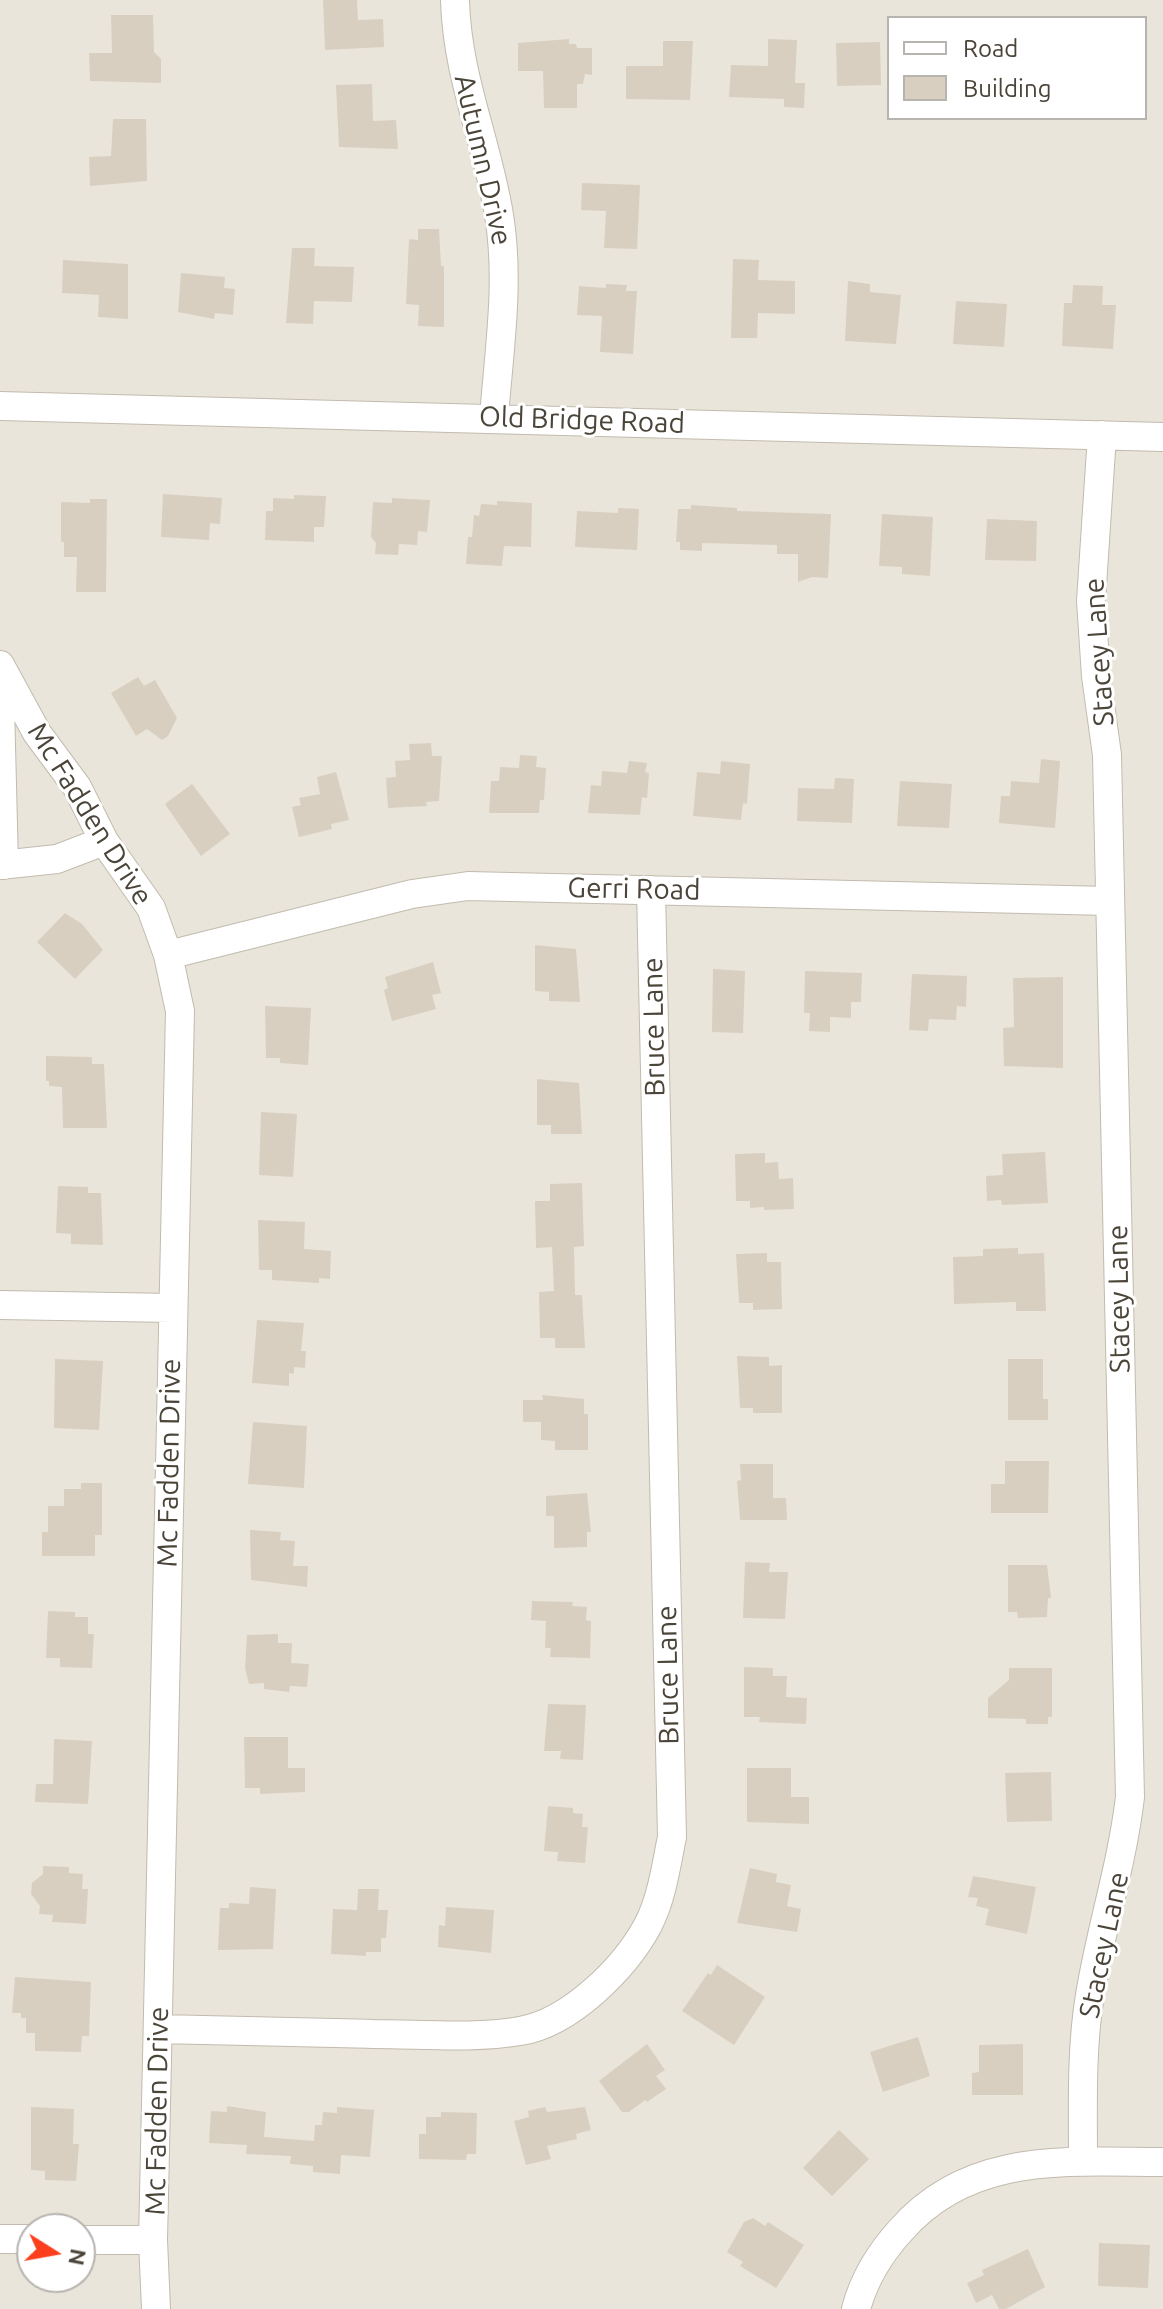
<!DOCTYPE html>
<html>
<head>
<meta charset="utf-8">
<style>
	body { margin:0 }
	#map { position:relative; width:1163px; height:2309px; overflow:hidden; background:#f6f3ec; font-family:Ubuntu,sans-serif }
	canvas { display:block }
	.legend { position:absolute; left:887px; top:16px; width:260px; height:104px; box-sizing:border-box; background:#fff; border:2px solid #b7b4b0; margin:0; padding:10px 14px; list-style:none; font-size:24px; color:#4b4439 }
	.legend li { display:flex; align-items:center; gap:16px; height:40px }
	.legend b { width:40px; border:2px solid #b7b4b0 }
	.north { position:absolute; left:16px; top:2213px; width:80px; height:80px; box-sizing:border-box; background:#fff; border:2px solid #b7b4b0; border-radius:50%; rotate:101deg; font-size:22px; font-weight:700; line-height:32px; text-align:center; color:#4b4439 }
	.north::after { content:''; display:block; margin:auto; width:28px; height:36px; background:#fc3f1d; clip-path:polygon(50% 0,100% 100%,50% 72%,0 100%) }
</style>
</head>
<body>
<div id="map">
<canvas width="1163" height="2309"></canvas>
<ul class="legend">
<li><b style="height:10px;background:#fff"></b>Road</li>
<li><b style="height:22px;background:#d8cfc1"></b>Building</li>
</ul>
<div class="north">N</div>
</div>
<script>
const context = document.querySelector('canvas').getContext('2d');
context.lineJoin = 'round';
function fill(path, color) { context.fillStyle = color; context.fill(path, 'evenodd'); }
function trace(path, color, width, dash) { context.strokeStyle = color; context.lineWidth = width; context.lineCap = dash ? 'butt' : 'round'; context.setLineDash(dash || []); context.stroke(path); }
function write(font, color, halo, rows, align = 'center') {
  context.font = font + ' Ubuntu,sans-serif'; context.lineWidth = 6; context.setLineDash([]); context.textBaseline = 'middle'; context.strokeStyle = halo; context.fillStyle = color; for (const [text, x, y, turn = 0] of rows) {
    context.save(); context.translate(x, y); context.rotate((+turn || 0) * Math.PI / 180); context.textAlign = isNaN(turn) ? turn : align; if (halo) context.strokeText(text, 0, 0); context.fillText(text, 0, 0); context.restore();
  }
}
const residential = new Path2D(`
	M0 0H1163V2309H0ZM889 18H1145V118H889ZM32 2229H80V2277H32Z`);
const building = new Path2D(`
	M323 0H357L358 20 383 19 384 47 325 50Z
	M111 15H153L154 52 161 59V83L90 81 89 53H112Z
	M569 39V44H576L577 48H592V75L585 74 583 84H577V108H544L543 71H518V43Z
	M768 39 797 40 795 83H805L804 108 784 107V99L729 97 731 65 768 66Z
	M663 41H693L690 100 626 99V66H663Z
	M880 42 881 85 837 86 836 43Z
	M372 84 373 121 396 120 398 149 339 147 336 85Z
	M113 119H146L147 181 90 186 89 157 111 156Z
	M582 183 640 185 637 249 604 248 606 211 581 210Z
	M418 229H439L441 266H444V327L418 326 419 305 406 304 409 239 418 240Z
	M292 248H315L314 266 354 267 352 302 314 301 313 324 286 323Z
	M733 259 759 260 758 280 795 281V314L758 313 757 338H731Z
	M63 260 128 264V319L98 317 99 295 62 293Z
	M181 273 225 277 224 288 235 289 233 315 215 313 214 319 178 312Z
	M848 281 870 284V292L901 295 896 344 845 341Z
	M606 284 627 285 626 291H637L633 354 600 352 602 316 577 315 579 286 606 288Z
	M1073 285 1103 286 1102 305H1116L1113 349 1062 346 1064 303H1072Z
	M956 301 1007 304 1004 347 953 344Z
	M163 494 222 498 220 524 210 523 209 540 161 537Z
	M294 495 326 496 324 527H314V542L265 540 266 511H273V498L294 499Z
	M392 498 430 500 427 532 418 531 417 545 399 544 398 555 375 554 376 543 371 537 373 502 392 503Z
	M90 499H107L106 592H76L77 557H64V542H61V502L90 503Z
	M497 501 532 503 531 547 504 546 502 566 466 564 468 537H472L474 515 479 516 481 504 497 505Z
	M691 505 737 508V511L831 514 828 578 812 577 798 582V554H777V545L702 543V551L680 550V542H676L678 509H691Z
	M618 508 639 509 637 550 575 547 577 511 618 513Z
	M882 514 933 517 930 576 902 574V567L879 566Z
	M987 519 1037 521 1036 561 985 560Z
	M138 677 144 686 155 680 177 718 168 736 162 740 147 729 136 736 111 693Z
	M431 743 432 756H442L439 801 426 802 427 806 388 808 386 778 396 777 395 761 410 760 409 744Z
	M520 755 537 756 536 767 546 768 544 800H540L539 813H489L491 781H499L500 767 519 768Z
	M1041 759 1060 761 1055 828 999 823 1001 796H1010L1011 781 1039 783Z
	M629 761 647 763 645 772 649 773 647 798 642 797 640 815 588 813 591 785 601 786 602 771 627 773Z
	M721 761 750 764 747 804 743 803 741 820 693 816 697 772 720 774Z
	M336 772 349 820 331 824 332 829 299 837 292 807 301 805 299 798 320 794 317 777Z
	M835 778 854 779 852 823 797 821 798 788 834 789Z
	M900 781 952 784 949 828 897 826Z
	M192 784 230 834 201 856 165 804Z
	M65 913 82 924 103 950 75 979 37 942Z
	M535 945 576 949 580 1002 549 1001V992L535 991Z
	M433 962 441 993 432 995 436 1009 392 1021 384 990 388 988 385 977Z
	M713 969 745 971 743 1033 712 1032Z
	M805 971 862 973 861 1002H851V1018L830 1017V1032L809 1031 810 1013H804Z
	M912 974 967 976 966 1007 957 1006 956 1020 929 1019 928 1031 909 1030Z
	M1063 977V1068L1004 1066 1003 1028 1014 1027 1013 978Z
	M265 1006 311 1008 308 1065 280 1063V1058H266Z
	M46 1056 92 1057V1064H104L107 1128H63L62 1087 49 1086V1081H46Z
	M537 1079 579 1083 582 1134H551V1125H537Z
	M261 1112 297 1114 293 1177 259 1175Z
	M1045 1152 1048 1203 1002 1205 1001 1200 987 1201 986 1176 1003 1175 1002 1154Z
	M765 1153V1163L778 1162 779 1179 793 1178 794 1209 764 1210V1207L750 1208V1201H736L735 1154Z
	M582 1183 584 1246 574 1247 575 1295H582L585 1348H555V1338H540L539 1292 554 1291 552 1247 536 1248 535 1201H550V1184Z
	M58 1186 88 1187V1193H101L103 1245 71 1244V1234L56 1233Z
	M258 1220 305 1222 304 1249 331 1251 330 1279 319 1278V1283L272 1280V1270H259Z
	M1018 1248V1254L1044 1253 1046 1311H1016V1302L954 1304 953 1257 983 1256V1249Z
	M767 1253V1262H781L782 1309 753 1310V1303H739L736 1254Z
	M257 1320 304 1323 301 1351H306L305 1368 294 1367V1374L289 1373V1386L252 1383Z
	M737 1356 769 1357V1366L782 1365V1413H753V1408H740Z
	M55 1359 103 1361 99 1430 54 1428Z
	M1008 1359H1043V1399H1048V1420H1008Z
	M542 1395 584 1399V1414H588V1450H555V1441L541 1440V1422H523V1400H543Z
	M253 1422 307 1426 304 1488 248 1484Z
	M1005 1461H1049L1048 1513H991V1484H1005Z
	M740 1464H773V1498H786L787 1520H740L737 1481 741 1480Z
	M81 1483H102V1535H95V1556H42V1532H48V1506H64V1489H81Z
	M587 1493 591 1532H587V1547L554 1548V1516H546V1496Z
	M250 1530 281 1532 280 1540 295 1541 293 1566H308L307 1587 251 1580Z
	M745 1562 770 1563 769 1572H788L785 1619 743 1618Z
	M1008 1565H1047L1051 1598H1048L1047 1617 1018 1618 1017 1612H1008Z
	M532 1601 573 1602 572 1606 587 1607 586 1620 591 1621 590 1658 550 1657 551 1648H545L546 1621 531 1620Z
	M48 1611 75 1612V1617H88V1634H94L92 1668 60 1667V1658H46Z
	M278 1634V1643H292L291 1663 309 1664 307 1687 290 1686 289 1692 264 1689V1683L249 1684 245 1668 247 1635Z
	M744 1667 773 1668V1676H787L786 1697 807 1698 806 1724 759 1722 760 1717H744Z
	M1009 1668H1052V1717H1048V1724H1026V1719L988 1718V1698L1009 1680Z
	M548 1704 586 1705 583 1760 560 1759 561 1751H544Z
	M244 1737H288V1768H305V1792L260 1794V1788H245Z
	M54 1739 92 1741 88 1804 35 1802 36 1784H53Z
	M747 1768H791V1797H809V1824L747 1822Z
	M1051 1772 1052 1821 1007 1822 1005 1773Z
	M548 1806 573 1808V1813L583 1814 582 1827H588L585 1863 557 1861 558 1852 544 1851Z
	M43 1866 69 1867V1873L83 1874 82 1889H88L86 1924 52 1922 53 1915 39 1914 40 1906 31 1894 32 1883 43 1874Z
	M750 1868 777 1874 776 1882 791 1885 787 1906 801 1909 797 1932 737 1923Z
	M973 1876 1036 1887 1027 1934 985 1925 989 1909 976 1906 978 1898 968 1897Z
	M250 1887 276 1889 273 1949 218 1950 220 1908H229V1903L249 1904Z
	M358 1889H379L378 1910H388L386 1938H381V1952H366V1956L331 1954 333 1909 357 1910Z
	M446 1907 494 1910 491 1953 438 1947 439 1925 445 1926Z
	M717 1965 765 1997 734 2045 682 2011 708 1973 711 1975Z
	M15 1977 91 1982 89 2036H82L81 2052 35 2051V2033H26V2018H21V2013H12Z
	M918 2037 930 2076 883 2092 870 2052Z
	M647 2044 665 2070 656 2076 666 2089 647 2102 645 2100 629 2112H622L599 2081Z
	M1023 2044V2095H972V2073L979 2072V2045Z
	M227 2106 266 2112 264 2137 314 2141 315 2125H322L323 2112 337 2113V2107L374 2110 370 2157 341 2155 340 2174 313 2172V2166L290 2164 291 2156 246 2154 247 2145 209 2143 211 2111 227 2112Z
	M31 2107 74 2109 73 2144H79L76 2181 45 2180V2171L31 2170Z
	M545 2107 547 2112 585 2107 591 2130 576 2134 577 2139 547 2146 551 2159 526 2165 514 2121 529 2117 528 2111Z
	M441 2112 477 2113 476 2154H467L466 2160 419 2159V2134H426V2117H441Z
	M839 2130 869 2159 832 2196 803 2168Z
	M753 2218 765 2226 768 2222 804 2245 776 2288 740 2266 743 2262 727 2252 744 2222Z
	M1099 2243 1150 2245 1148 2288 1098 2286Z
	M1028 2249 1045 2287 1006 2309H999L992 2295 976 2303 967 2283 984 2275 982 2270Z`);
const minor = new Path2D(`
	M455 0C457 77 487 141 499 215 510 282 499 350 494 417
	M0 406 1163 437
	M0 665 37 733 77 787 104 841 151 908 168 955 180 1011 153 2240 156 2309
	M0 705 4 865
	M0 865 57 859 104 841
	M168 955 412 894 468 886 1109 901
	M0 1305 173 1308
	M159 2029C231 2031 302 2032 373 2034 421 2034 473 2039 520 2031 570 2023 625 1968 648 1925 662 1898 666 1866 672 1837L651 890
	M1083 2160C1083 2105 1081 2049 1090 1995 1101 1928 1122 1865 1130 1797L1107 755 1096 676 1091 601 1102 435
	M0 2239H32
	M80 2240H153
	M856 2309C864 2279 880 2253 901 2230 970 2151 1068 2162 1163 2162`);
const streetNames = [
	["Autumn Drive",483,160,77],
	["Old Bridge Road",582,420,2],
	["Stacey Lane",1099,652,-94],
	["Mc Fadden Drive",90,814,58],
	["Gerri Road",634,889,1],
	["Bruce Lane",654,1027,-91],
	["Stacey Lane",1119,1299,-91],
	["Mc Fadden Drive",169,1463,-89],
	["Bruce Lane",668,1675,-91],
	["Stacey Lane",1104,1945,-78],
	["Mc Fadden Drive",157,2111,-89]
];
fill(residential, '#eae5da');
fill(building, '#d8cfc1');
trace(minor, '#c2bbae', 30);
trace(minor, '#fff', 28);
write('28px', '#4b4439', '#fff', streetNames);
</script>
</body>
</html>
